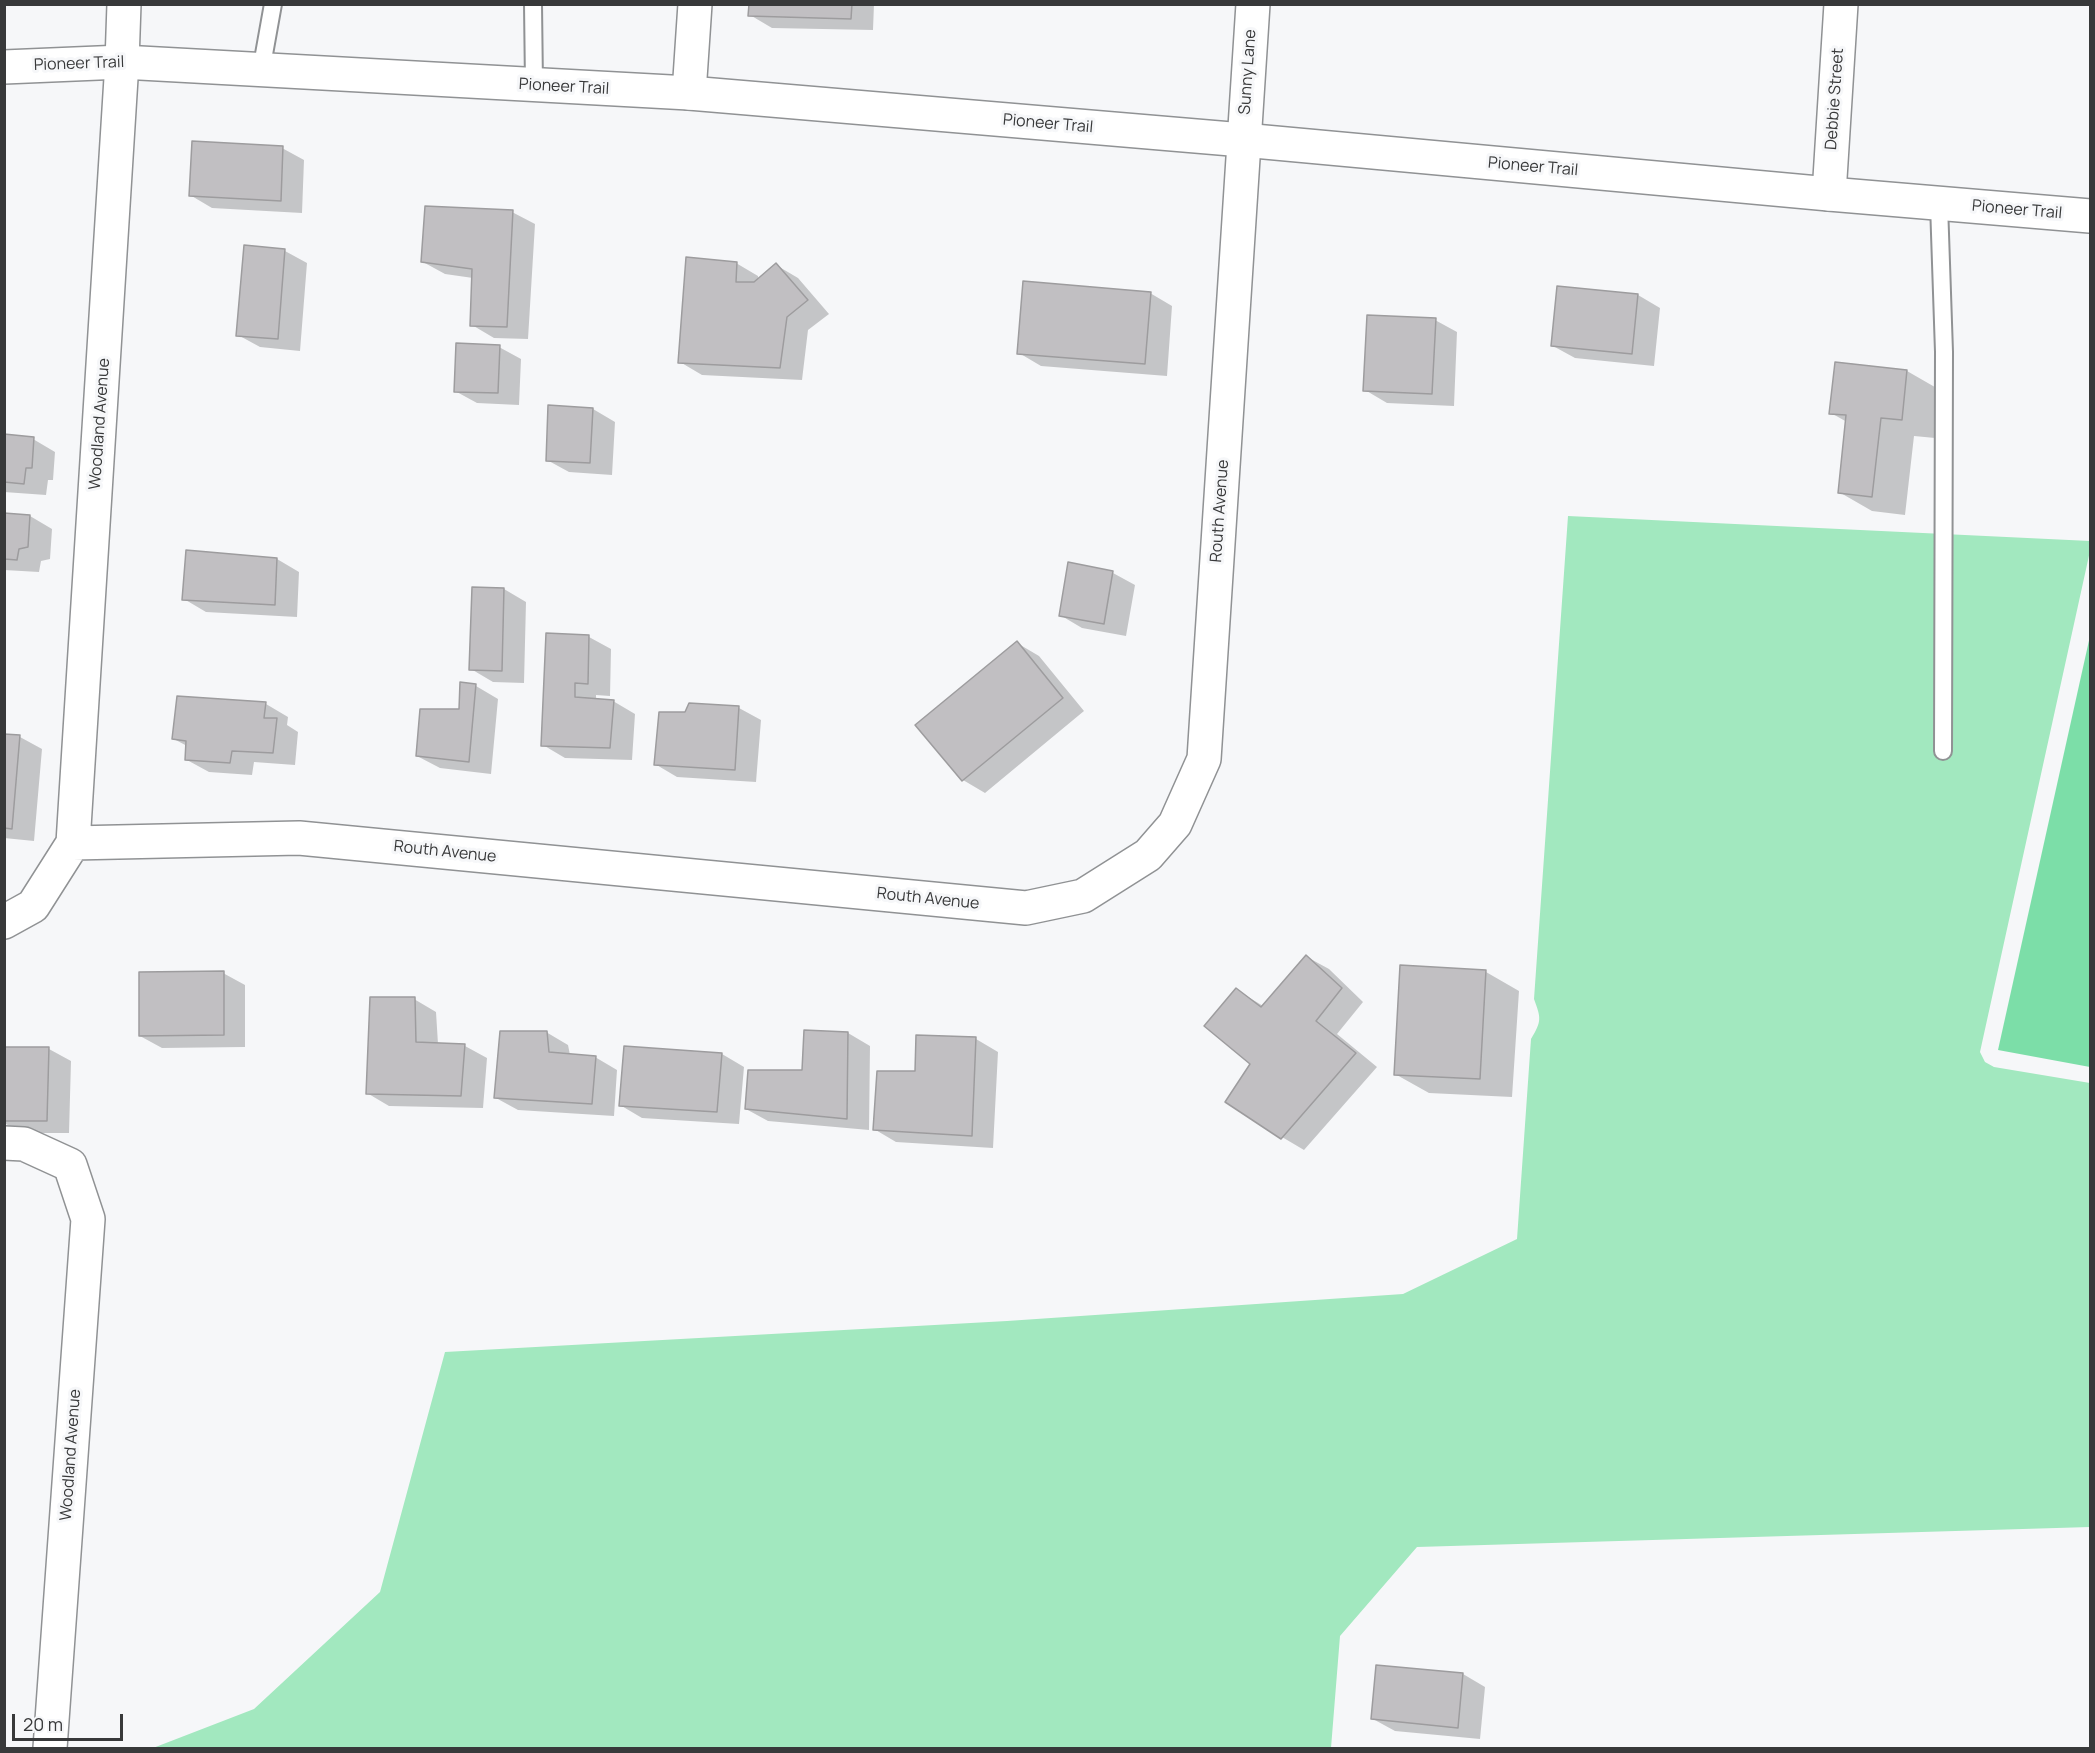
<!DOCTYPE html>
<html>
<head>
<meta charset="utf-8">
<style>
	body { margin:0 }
	#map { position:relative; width:2095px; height:1753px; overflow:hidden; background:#f6f7f9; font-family:Manrope,sans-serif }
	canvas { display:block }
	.frame { position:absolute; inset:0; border:6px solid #38393a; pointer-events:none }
	.scale { position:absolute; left:12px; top:1714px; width:111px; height:27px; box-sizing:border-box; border:3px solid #38393a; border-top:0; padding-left:8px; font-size:18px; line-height:21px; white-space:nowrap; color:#38393a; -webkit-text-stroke:4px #f6f7f9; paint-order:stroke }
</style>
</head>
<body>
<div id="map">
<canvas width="2095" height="1753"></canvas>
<div class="frame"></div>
<div class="scale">20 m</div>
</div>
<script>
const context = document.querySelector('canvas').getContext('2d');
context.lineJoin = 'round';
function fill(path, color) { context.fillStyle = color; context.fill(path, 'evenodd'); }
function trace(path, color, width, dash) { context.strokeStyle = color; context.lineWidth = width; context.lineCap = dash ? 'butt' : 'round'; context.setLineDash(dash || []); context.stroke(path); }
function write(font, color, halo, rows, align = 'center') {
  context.font = font + ' Manrope,sans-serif'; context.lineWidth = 6; context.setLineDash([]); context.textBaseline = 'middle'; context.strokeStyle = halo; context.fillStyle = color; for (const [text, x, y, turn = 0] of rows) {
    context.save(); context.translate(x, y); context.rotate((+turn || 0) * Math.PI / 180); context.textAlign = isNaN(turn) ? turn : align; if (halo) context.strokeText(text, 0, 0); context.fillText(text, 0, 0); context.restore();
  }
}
const green = new Path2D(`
	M1568 516 2090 541V551L1980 1052 1985 1062 1994 1067 2090 1083V1527L1417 1547 1340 1636 1331 1748H153L254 1709 380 1592 445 1352 1007 1321 1403 1294 1517 1239 1531 1039C1542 1021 1541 1018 1534 999Z`);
const forest = new Path2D(`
	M2090 636V1067L1998 1050Z`);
const shadow = new Path2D(`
	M750 4H874L873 30 772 28 750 15Z
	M282 148 304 160 302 213 212 208 190 195Z
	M512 212 535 224 528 339 494 338 472 325 473 278 445 274 423 262Z
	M245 247 285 251 307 263 300 351 260 347 238 335Z
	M736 263 758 276V281L776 265 798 278 829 314 808 330 802 380 702 375 680 362Z
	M1150 293 1172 306 1167 376 1041 366 1019 353Z
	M1638 295 1660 308 1654 366 1575 358 1553 346Z
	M1435 320 1457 332 1454 406 1387 403 1365 390Z
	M499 347 521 359 519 405 477 403 455 391Z
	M1907 371 1940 390 1935 438 1914 436 1905 515 1872 511 1839 492 1847 422 1831 413Z
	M593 409 615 422 612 475 569 472 547 460Z
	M4 436 33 439 55 452 53 480H48L46 495 4 492Z
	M4 515 30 516 52 529 50 559 41 561 39 572 4 570Z
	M277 559 299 572 297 617 206 612 184 599Z
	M1069 564 1113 573 1135 585 1126 636 1082 628 1060 615Z
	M473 589H504L526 602 524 683 493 682 471 669Z
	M589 637 611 649 610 696 596 695V700L613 701 635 714 632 760 565 758 543 745Z
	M1017 643 1039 656 1084 711 985 793 963 780Z
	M476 686 498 699 491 774 440 768 417 756 460 711Z
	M266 704 288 717 287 725 298 732 295 765 254 762 252 775 209 772 187 760V746L174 739Z
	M739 708 761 720 756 782 677 777 655 764 686 714Z
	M4 735 20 737 42 749 34 841 4 838Z
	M1307 957 1329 969 1363 1002 1337 1034 1377 1067 1304 1150 1282 1137 1252 1063 1237 990 1263 1006Z
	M1486 972 1519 991 1512 1097 1429 1093 1395 1074Z
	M223 973 245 985V1047L162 1048 140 1036Z
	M414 999 436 1012 438 1044 465 1046 487 1058 483 1108 389 1106 367 1093Z
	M546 1032 568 1045 570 1055 595 1057 617 1070 614 1116 518 1110 496 1098Z
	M848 1033 870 1046 869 1130 768 1121 746 1109 804 1071Z
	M976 1039 998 1052 993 1148 896 1142 874 1129 916 1073Z
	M4 1049H49L71 1061 69 1133H23L4 1123Z
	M722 1054 744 1067 739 1124 642 1118 620 1105Z
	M1463 1674 1485 1687 1480 1739 1395 1731 1373 1719Z`);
const building = new Path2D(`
	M749 4H852L851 19 748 16Z
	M192 141 283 146 281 201 189 196Z
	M425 206 513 210 507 327 470 326 472 269 421 262Z
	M244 245 285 249 278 339 236 336Z
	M686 257 737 262 736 282H754L776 263 808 300 787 317 780 368 678 363Z
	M1023 281 1151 292 1145 364 1017 354Z
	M1557 286 1638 294 1632 354 1551 346Z
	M1367 315 1436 318 1432 394 1363 391Z
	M456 343 500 345 498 393 454 392Z
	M1835 362 1907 370 1902 420 1881 418 1872 497 1838 493 1846 415 1829 414Z
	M548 405 593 408 590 463 546 461Z
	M4 434 34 437 32 468H26L24 484 4 482Z
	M4 513 30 515 28 547 19 549 17 560 4 559Z
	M186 550 277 558 275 605 182 600Z
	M1068 562 1113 571 1104 624 1059 616Z
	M472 587 504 588 502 671 469 670Z
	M546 633 589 635 588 684 575 683V697L614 700 610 748 541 746Z
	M1017 641 1063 698 962 781 915 725Z
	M460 682 476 684 469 762 416 756 420 709H459Z
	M177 696 266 702 264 718H277L273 753 232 751 230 763 185 760 186 741 172 739Z
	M689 703 739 706 735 770 654 765 659 712H685Z
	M4 734 20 735 12 829 4 828Z
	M1306 955 1342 988 1316 1021 1356 1053 1281 1139 1225 1102 1250 1064 1204 1026 1236 988 1261 1007Z
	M1400 965 1486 970 1480 1079 1394 1075Z
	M224 971V1035L139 1036V972Z
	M370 997H415L416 1042 465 1044 461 1096 366 1094Z
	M804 1030 848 1032 847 1119 745 1109 748 1070H802Z
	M500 1031H547L549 1052 596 1056 592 1104 494 1098Z
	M916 1035 976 1037 972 1136 873 1130 877 1071H915Z
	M624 1046 722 1053 717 1112 619 1106Z
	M4 1047H49L47 1121H4Z
	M1376 1665 1463 1673 1458 1728 1371 1719Z`);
const lane = new Path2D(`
	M533 4 534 85
	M261 71 273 4
	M1939 204 1944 352 1943 751`);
const street = new Path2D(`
	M689 93 695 4
	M1829 194 1841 4
	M73 843 122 62 124 4
	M4 922 33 906 73 843 299 838 1026 908 1083 896 1148 855 1175 824 1204 759 1253 4
	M4 1143 24 1144 70 1165 88 1219 50 1748`);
const secondary = new Path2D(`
	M4 67 122 62 689 93 1243 140 1829 194 2090 216`);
const streetNames = [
	["Pioneer Trail",79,64,-2],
	["Sunny Lane",1248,72,-86],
	["Pioneer Trail",564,87,3],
	["Debbie Street",1835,99,-86],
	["Pioneer Trail",1048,124,5],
	["Pioneer Trail",1533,167,5],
	["Pioneer Trail",2017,210,5],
	["Woodland Avenue",100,424,-86],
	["Routh Avenue",1220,511,-86],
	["Routh Avenue",445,852,6],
	["Routh Avenue",928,899,6],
	["Woodland Avenue",71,1455,-86]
];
fill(green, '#a2e8bf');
fill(forest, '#7cdea8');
fill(shadow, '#0003');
fill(building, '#c1bfc2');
trace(building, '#9d9c9e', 1.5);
trace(lane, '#909294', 20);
trace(street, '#909294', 36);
trace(secondary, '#909294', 36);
trace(lane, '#fff', 16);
trace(street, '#fff', 33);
trace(secondary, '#fff', 33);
write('16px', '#38393a', '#f6f7f9', streetNames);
</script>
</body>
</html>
